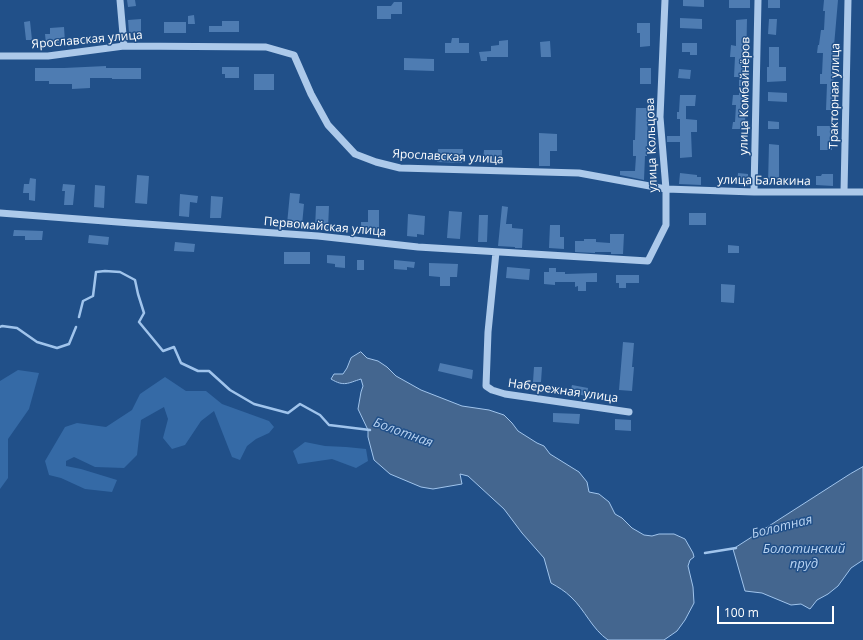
<!DOCTYPE html>
<html>
<head>
<meta charset="utf-8">
<style>
	body { margin:0 }
	#map { position:relative; width:863px; height:640px; overflow:hidden; background:#215089; font-family:"Open Sans",sans-serif }
	canvas { display:block }
	.scale { position:absolute; left:717px; top:606px; width:117px; height:18px; box-sizing:border-box; border:2px solid #fff; border-top:0; padding-left:5px; font-size:12px; line-height:14px; white-space:nowrap; color:#fff; -webkit-text-stroke:3px #215089; paint-order:stroke }
</style>
</head>
<body>
<div id="map">
<canvas width="863" height="640"></canvas>
<div class="scale">100 m</div>
</div>
<script>
const context = document.querySelector('canvas').getContext('2d');
context.lineJoin = 'round';
function fill(path, color) { context.fillStyle = color; context.fill(path, 'evenodd'); }
function trace(path, color, width, dash) { context.strokeStyle = color; context.lineWidth = width; context.lineCap = dash ? 'butt' : 'round'; context.setLineDash(dash || []); context.stroke(path); }
function write(font, color, halo, rows, align = 'center') {
  context.font = font + ' "Open Sans",sans-serif'; context.lineWidth = 3; context.setLineDash([]); context.textBaseline = 'middle'; context.strokeStyle = halo; context.fillStyle = color; for (const [text, x, y, turn = 0] of rows) {
    context.save(); context.translate(x, y); context.rotate((+turn || 0) * Math.PI / 180); context.textAlign = isNaN(turn) ? turn : align; if (halo) context.strokeText(text, 0, 0); context.fillText(text, 0, 0); context.restore();
  }
}
const green = new Path2D(`
	M18 370 39 373 29 409 8 439V478L0 489V381Z
	M165 377 186 391H206L222 404 269 421 274 427 269 433 256 439 247 446 240 460 232 457 214 411 201 421 185 445 172 449 163 438 168 419 164 407 141 420 137 455 124 468 95 467 74 457 66 461V466L81 469 117 480 112 492 85 489 61 478 49 475 45 461 65 427 77 423 106 427 132 410 140 394Z
	M305 442 325 446 346 447 366 449 368 461 356 468 332 459 298 464 293 451Z`);
const water = new Path2D(`
	M361 352 367 358 378 361 387 367 396 376 421 390 462 406 489 410 504 415 512 423 518 431 537 443 544 446 550 454 579 472 587 482 589 492 599 494 609 502 615 514 622 518 632 528 644 535 652 536 659 534H674L685 539 693 553 694 557 690 560 688 566 693 587 694 603 685 620 677 631 664 640H608C592 629 585 610 571 597 565 591 558 587 551 583L544 558 522 533 504 509 468 476 460 474 462 484 433 489 421 487 390 474 374 460 368 437V430L358 409 361 392 363 386 361 379C348 383 344 387 331 379L334 374H343L347 368 351 358Z
	M863 467V560L851 568 838 586 828 594 817 600 810 609 801 604 791 605 762 593 745 591 733 549 850 474Z`);
const stream = new Path2D(`
	M79 317 83 301 93 296 96 272 105 271 120 272 135 280 138 294 144 313 139 322 163 351 174 347 181 363 198 371H209L230 390 254 404 288 413 300 404 320 415 329 425 370 430
	M0 327 2 326 17 328 37 342 57 348 69 344 76 327
	M705 553 736 548`);
const building = new Path2D(`
	M127 0H135L136 6 128 7Z
	M683 0H704V7L683 6Z
	M729 0H750V8H729Z
	M768 0H780V8H768Z
	M824 0H838L834 46H836L835 64H834L832 110H826L827 84H820V74H822L823 53H817L818 45H819L821 30H824L825 11H823Z
	M394 2H402V14H391V19H377V6H391Z
	M194 15 195 24H188V16Z
	M680 18 702 19V29L680 28Z
	M141 19V32L129 33 128 20Z
	M747 19 746 67H747L745 123H746V129H732L733 122H735L736 105H732L733 95H739V77H734L735 57H730L731 45 736 46V20Z
	M769 19H777L776 35 768 34Z
	M30 21 32 40H26L24 22Z
	M222 21H239V32H209V26H222Z
	M164 22H186V33H164Z
	M637 23H650V46L640 47V33H637Z
	M64 27 65 42 46 44 45 34H50V28Z
	M452 38H459V43H469V53H445V43H451Z
	M508 40V57H487V61H481L479 52 491 51V46L499 45V41Z
	M550 41 551 57H541L540 42Z
	M682 43H697V55H690V52H682Z
	M769 47H779V67H786V81L767 82V67H769Z
	M404 58 434 59V71L404 70Z
	M106 66V68H141V79H112V78H90V88L72 89V84H49V81H35V68H64Z
	M222 67H239V78H225V74H222Z
	M640 68H651V84H640Z
	M679 69 691 70 690 79 678 78Z
	M254 74H274V90H254Z
	M768 92 787 93V102L768 101Z
	M680 95H696L695 106H686V119L697 120V132H691L692 157 680 158V142H667V136H680V119H677V112H679Z
	M636 108H648L647 156H645L644 180 620 175V171H635L636 156H633V140H635Z
	M768 121 779 122V129H768Z
	M817 126H834V137H832V150H820V136H817Z
	M539 133 557 134V151H550V166H539Z
	M769 144 779 145V184H768Z
	M438 149H463L462 163 437 162Z
	M484 150H502V162H483Z
	M680 173 697 175V177H701V185L679 184Z
	M738 173 748 174V186L737 185Z
	M822 174H833V186L816 185V176H821Z
	M137 175 149 176 147 204 135 203Z
	M30 178 36 179 35 201 29 200V193H23L24 184H29Z
	M63 184 75 185 73 205H64L65 191H62Z
	M95 185 105 186 104 208 94 207Z
	M290 193 300 194 299 203 304 204 302 225 287 224Z
	M180 194 198 196 197 203 190 202 189 217 179 216Z
	M211 196 223 197 221 218H210Z
	M316 206H329L328 229H315Z
	M502 206 508 207 506 224H512V228L523 229 522 248H515V247L498 246Z
	M368 210H379V233H361V222H368Z
	M449 211 462 212 460 239 447 238Z
	M689 213H706V225H689Z
	M408 214 425 216 424 235 417 234V237L407 236Z
	M479 215H488L487 242H478Z
	M550 225H560V237H564V249L549 248Z
	M14 230 43 231 42 240H25V236H13Z
	M610 234H624L623 254H611V252H595V253L575 252V241H584V239H596V242L610 243Z
	M89 235 109 237 108 245 88 243Z
	M175 242 195 244 194 252 174 251Z
	M728 245 739 246V253H728Z
	M284 252H310V264H284Z
	M327 255 345 256V268L335 267V264L327 263Z
	M357 260H364V270H357Z
	M394 260 415 262 414 268 407 267V270L394 269Z
	M429 263 458 264 457 277H450V286H440V277L429 276Z
	M507 267 530 269 529 280 506 278Z
	M549 268H556V272H565V274L597 273V282H586V291H578V286L575 287V282H555V285L544 284V272H549Z
	M616 275H639V283H626V288H619V283H616Z
	M721 284 735 285 734 303 721 302Z
	M623 342 634 343 632 367H634L632 391 619 390Z
	M440 363 473 370 472 379 438 371Z
	M534 367H542L541 382H533Z
	M572 385 588 388 587 396 570 393Z
	M553 413 580 414 579 424 553 422Z
	M615 419 631 420V431L615 430Z`);
const minor = new Path2D(`
	M120 0 124 46
	M0 56H48L124 46 266 47 294 55 311 94 328 125 355 154 376 162 400 168 579 173 666 189 754 192H863
	M754 192 758 0
	M844 192 848 0
	M0 213 131 223 318 236 418 247 648 261 666 225V189L660 117 665 0
	M496 252 488 332 486 386 492 390 505 394 629 412`);
const streetNames = [
	["Ярославская улица",87,40,-5],
	["улица Комбайнёров",745,96,-89],
	["Тракторная улица",835,96,-89],
	["улица Кольцова",652,145,-92],
	["Ярославская улица",448,157,3],
	["улица Балакина",764,181,1],
	["Первомайская улица",325,227,5],
	["Набережная улица",563,391,8]
];
const waterNames = [
	["Болотная",403,433,20],
	["Болотная",782,527,-14],
	["Болотинский",804,549],
	["пруд",804,564]
];
fill(green, '#356aa6');
fill(water, '#44668f');
trace(water, '#a0c4ec', 1);
trace(stream, '#a0c4ec', 2.5);
fill(building, '#4e7cb2');
trace(minor, '#acc9ea', 7);
write('12px', '#fff', '#215089', streetNames);
write('italic 13px', '#b8d3f2', '#215089', waterNames);
</script>
</body>
</html>
